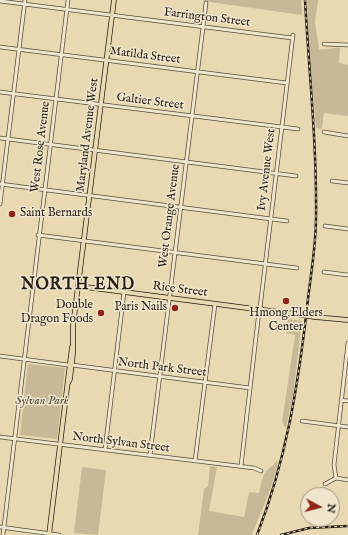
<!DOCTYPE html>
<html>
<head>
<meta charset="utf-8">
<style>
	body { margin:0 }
	#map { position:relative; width:348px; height:535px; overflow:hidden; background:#e8d9b2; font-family:"IM FELL English",serif }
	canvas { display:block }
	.north { position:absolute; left:300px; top:487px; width:40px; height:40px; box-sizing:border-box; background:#f0e6cd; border:1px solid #9f9683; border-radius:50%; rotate:97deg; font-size:11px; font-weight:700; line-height:16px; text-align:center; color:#251d14 }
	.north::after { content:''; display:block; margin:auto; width:14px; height:18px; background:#8f2418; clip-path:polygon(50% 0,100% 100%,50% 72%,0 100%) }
</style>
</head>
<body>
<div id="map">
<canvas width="348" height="535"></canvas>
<div class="north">N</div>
</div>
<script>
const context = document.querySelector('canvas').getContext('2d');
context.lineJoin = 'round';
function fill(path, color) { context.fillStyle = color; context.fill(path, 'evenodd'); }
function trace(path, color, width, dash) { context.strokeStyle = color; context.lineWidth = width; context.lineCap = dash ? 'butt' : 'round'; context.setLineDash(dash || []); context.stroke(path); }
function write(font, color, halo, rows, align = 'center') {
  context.font = font + ' "IM FELL English",serif'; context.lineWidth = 3; context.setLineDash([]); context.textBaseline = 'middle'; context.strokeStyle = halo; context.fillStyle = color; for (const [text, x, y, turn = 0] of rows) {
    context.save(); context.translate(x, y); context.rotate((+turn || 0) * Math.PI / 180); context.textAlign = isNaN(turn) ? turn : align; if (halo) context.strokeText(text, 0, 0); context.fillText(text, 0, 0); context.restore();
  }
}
const green = new Path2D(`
	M301 0 302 15 203 1V0Z
	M307 0H318L315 22 319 49C326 51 332 47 340 48L339 63 348 65V116L324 113 322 129 316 128 309 50Z
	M288 319 302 321 293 395 286 428 282 422 295 335 286 333Z
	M28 364 65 368 57 439 20 435Z
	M277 460C281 467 257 523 252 535H198L204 489 208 486 210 466 217 467 209 511 244 517 249 492 259 493C261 485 262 475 268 469 272 466 274 465 277 460Z
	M82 467 106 470 98 535 74 533Z`);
const minor = new Path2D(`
	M0 1 292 38
	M324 44 348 45
	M0 47 287 83
	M0 92 298 129
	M324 132 348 136
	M0 138 296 176
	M332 181 348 183
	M0 184 287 221
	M0 204 25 0
	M325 226 348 229
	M38 235 297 268
	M324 272 348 275
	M260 308 293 35
	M0 356 68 365
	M72 365 250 388
	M341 400 348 401
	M302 421 348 427
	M0 437 254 468 261 471
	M105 450 124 292
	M150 455 206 3
	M195 461 215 304
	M241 466 259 311
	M336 478 334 465 348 343
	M325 484 336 478 348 480
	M0 527 59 535
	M3 535 68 0`);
const major = new Path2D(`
	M78 286 255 309 260 308 263 310
	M255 309 259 311 263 310 295 314
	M315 317 348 320
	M68 383 70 379 73 353V326L114 0
	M49 535 72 347`);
const rail = new Path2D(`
	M257 535C286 461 298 386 307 308 310 278 316 248 316 218 317 145 309 72 305 0
	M281 535 309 528 348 526`);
const majorBridge = new Path2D(`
	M295 314 315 317`);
const markers = [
	[12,214,4,"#8f2418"],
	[286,301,4,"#8f2418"],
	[175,308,4,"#8f2418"],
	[101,313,4,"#8f2418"]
];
const streetNames = [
	["Farrington Street",207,18,7],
	["Matilda Street",145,56,7],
	["Galtier Street",150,102,7],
	["Maryland Avenue West",88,135,-83],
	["West Rose Avenue",41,147,-83],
	["Ivy Avenue West",267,170,-83],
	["West Orange Avenue",170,216,-83],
	["Rice Street",180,290,7],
	["North Park Street",162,368,7],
	["North Sylvan Street",121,443,7]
];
const poiNames = [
	["Saint Bernards",20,214,"left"],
	["Double",93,306],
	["Dragon Foods",93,320],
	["Paris Nails",167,308],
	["Hmong Elders",286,314,"center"],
	["Center",286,328,"center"]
];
const parkNames = [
	["Sylvan Park",42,402]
];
const districtNames = [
	["NORTH END",78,286]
];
fill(green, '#c7b997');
trace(minor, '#564c3c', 4.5);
trace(major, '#251d14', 5.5);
trace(minor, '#f0e6cd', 3);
trace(major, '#e8d9b2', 4);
trace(rail, '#251d14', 2.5);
trace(rail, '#f0e6cd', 1, [3]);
trace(majorBridge, '#251d14', 5.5, []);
trace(majorBridge, '#e8d9b2', 4);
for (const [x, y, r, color] of markers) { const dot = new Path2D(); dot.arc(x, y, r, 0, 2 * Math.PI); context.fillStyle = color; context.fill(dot); trace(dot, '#f0e6cd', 1.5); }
write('12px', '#251d14', '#f0e6cd', streetNames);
write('12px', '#251d14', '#f0e6cd', poiNames, 'right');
write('italic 12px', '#564c3b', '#f0e6cd', parkNames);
context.letterSpacing = '1px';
write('bold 16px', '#251d14', '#f0e6cd', districtNames);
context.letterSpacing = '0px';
</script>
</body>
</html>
